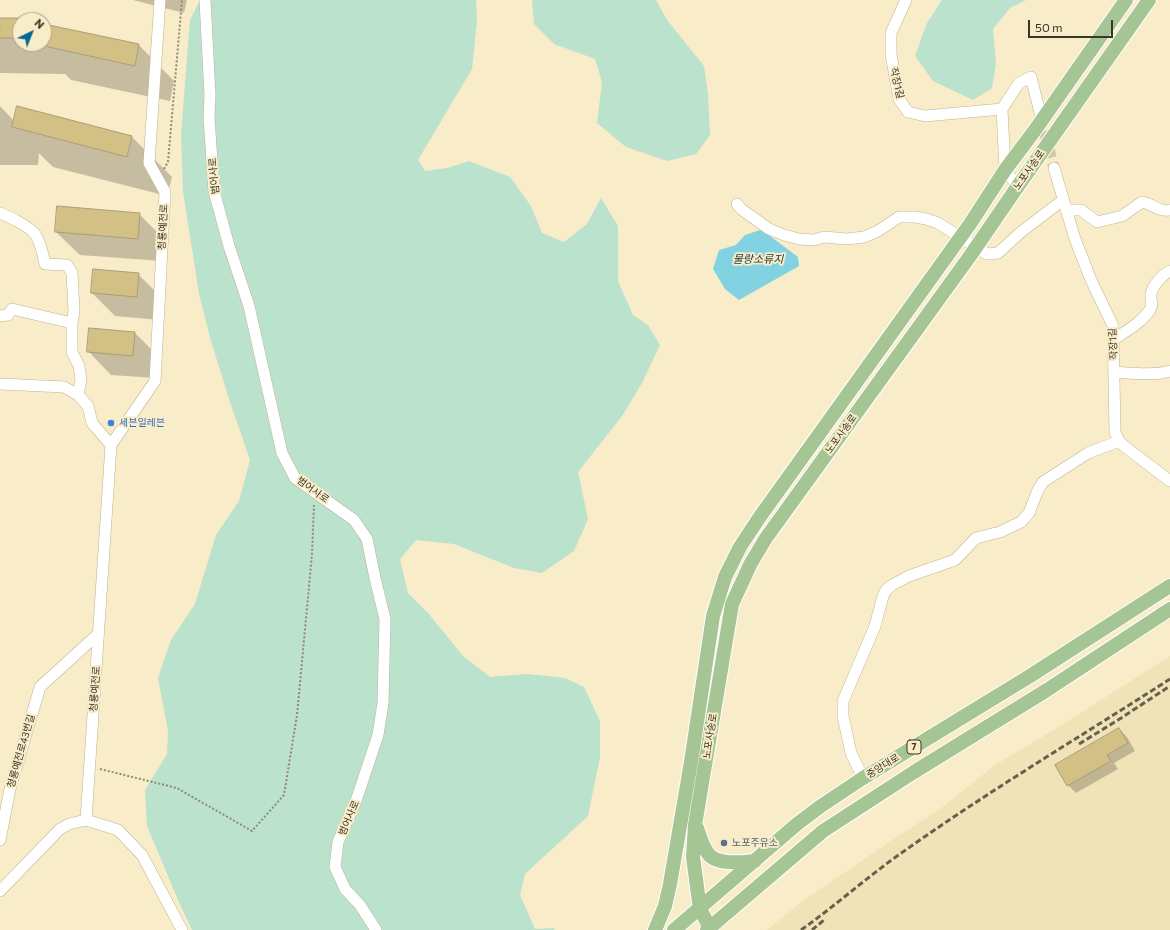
<!DOCTYPE html>
<html>
<head>
<meta charset="utf-8">
<style>
	body { margin:0 }
	#map { position:relative; width:1170px; height:930px; overflow:hidden; background:#f8ecc9; font-family:Commissioner,sans-serif }
	canvas { display:block }
	.north { position:absolute; left:12px; top:12px; width:40px; height:40px; box-sizing:border-box; background:#f8ecc9; border:1px solid #aca389; border-radius:50%; rotate:43deg; font-size:11px; font-weight:700; line-height:16px; text-align:center; color:#3a3628 }
	.north::after { content:''; display:block; margin:auto; width:14px; height:18px; background:#036695; clip-path:polygon(50% 0,100% 100%,50% 72%,0 100%) }
	.scale { position:absolute; left:1028px; top:20px; width:85px; height:18px; box-sizing:border-box; border:2px solid #3a3628; border-top:0; padding-left:5px; font-size:12px; line-height:14px; white-space:nowrap; color:#3a3628; -webkit-text-stroke:3px #f8ecc9; paint-order:stroke }
</style>
</head>
<body>
<div id="map">
<canvas width="1170" height="930"></canvas>
<div class="north">N</div>
<div class="scale">50 m</div>
</div>
<script>
const context = document.querySelector('canvas').getContext('2d');
context.lineJoin = 'round';
function fill(path, color) { context.fillStyle = color; context.fill(path, 'evenodd'); }
function trace(path, color, width, dash) { context.strokeStyle = color; context.lineWidth = width; context.lineCap = dash ? 'butt' : 'round'; context.setLineDash(dash || []); context.stroke(path); }
function write(font, color, halo, rows, align = 'center') {
  context.font = font + ' Commissioner,"Noto Sans KR",sans-serif'; context.lineWidth = 4; context.setLineDash([]); context.textBaseline = 'middle'; context.strokeStyle = halo; context.fillStyle = color; for (const [text, x, y, turn = 0] of rows) {
    context.save(); context.translate(x, y); context.rotate((+turn || 0) * Math.PI / 180); context.textAlign = isNaN(turn) ? turn : align; if (halo) context.strokeText(text, 0, 0); context.fillText(text, 0, 0); context.restore();
  }
}
const built = new Path2D(`
	M1170 656V930H767L800 903 892 840 940 809 995 765 1062 725Z`);
const green = new Path2D(`
	M200 0H476L477 22 472 69 418 160 425 171 447 168 469 161 510 177 531 206 542 233 564 242 587 224 601 198 618 226V281L633 315 648 325 660 345 642 383 622 416 578 472 588 519 574 551 542 573 514 568 454 544 416 540 400 559 408 593 428 613 463 656 490 677 527 674 565 678 584 687 600 721V757L588 816 525 874 520 895 535 929 553 928 555 930H192L178 900 147 826 145 790 167 754 168 731 158 678 171 640 195 604 216 535 239 501 250 460 230 402 211 341 199 294 183 191 181 135 190 20Z
	M532 0H656L667 20 704 66 708 94 710 135 696 154 667 161 626 147 597 123 602 82 595 59 554 44 534 24Z
	M942 0H1026L1010 8 993 29 996 63 992 88 973 100 933 81 915 56 927 23Z`);
const water = new Path2D(`
	M760 230 770 236 798 257 799 266 739 300 725 289 713 269 719 250 736 245 745 235Z`);
const shadow = new Path2D(`
	M133 0H187L184 13Z
	M0 19 27 20H20V44H44V25L139 45 174 81 170 101 71 80 65 74 0 73Z
	M0 106 14 121 132 137 172 177 167 196 53 167 39 153 38 165H0Z
	M139 214 162 237 161 261 80 255 56 232Z
	M138 274 161 297 160 320 115 316 92 293Z
	M135 333 158 356 156 378 111 375 88 351Z
	M1119 729 1127 737 1135 751 1114 763 1118 769 1076 793 1068 785Z`);
const building = new Path2D(`
	M0 18H20V38H0Z
	M44 24 139 44 135 66 44 46Z
	M17 106 132 136 127 157 12 127Z
	M57 206 140 213 138 239 55 232Z
	M93 269 139 273 137 297 91 293Z
	M89 328 135 332 133 356 87 352Z
	M1119 728 1128 743 1107 755 1111 761 1067 786 1055 765Z`);
const minorTunnel = new Path2D(`
	M1040 115 1054 168`);
const path = new Path2D(`
	M164 169 168 162 182 0
	M100 769 177 788 252 831 284 795 297 715 312 554 314 505`);
const minor = new Path2D(`
	M205 0 210 95 209 117 214 191 229 246 249 306 282 453 295 478 354 520 367 539 375 578 385 619 383 703 378 735 357 798 338 842 335 867 345 889 360 905 376 930
	M906 0 891 33V54L899 99 908 112 925 116 1002 109
	M1002 109 1005 170 1018 186
	M1002 109 1019 83 1031 77 1040 113
	M1054 168 1075 239 1091 280 1113 326 1115 432 1119 441 1124 446 1170 481
	M737 204 741 209 769 229 784 235 799 239 814 240 824 237 847 239 864 237 878 231 899 217H915L926 219 938 223 987 254 998 253 1021 232 1063 200
	M1066 210H1081L1097 222 1122 216 1142 202C1154 204 1157 212 1170 210
	M0 213C8 216 30 227 35 234 41 243 43 254 45 264L67 265 72 273 74 311 72 323V352L79 366 81 380 78 395
	M0 316 8 315 12 309 72 323
	M1113 340C1126 331 1141 323 1150 310 1154 305 1150 301 1151 295 1152 286 1162 275 1170 271
	M1114 372C1131 373 1154 376 1170 371
	M0 384 64 387 78 395 88 406 92 423 111 445
	M863 778 851 753 843 716V701L875 626 883 596 886 590 892 585 909 576 955 560 976 538 1000 532 1021 522 1029 513 1038 490 1043 482 1088 453 1119 441
	M86 820 111 445 155 381 165 192 149 163 160 0
	M86 820 118 830 142 855 182 930
	M0 840 10 789 40 687 98 634
	M0 891 60 829 69 824 86 820`);
const major = new Path2D(`
	M697 828C700 836 702 845 707 852 715 866 742 862 755 861
	M710 928 700 909 693 857 695 825 732 604 751 563 766 538 970 256 1018 186 1149 0
	M655 930 665 906 670 884 691 762 713 616 725 577 740 547 759 518 970 224 1005 170 1035 130 1126 0
	M674 930 797 824 821 806 863 778 1030 676 1170 586
	M707 930 823 831 914 772 1047 690 1170 609`);
const rail = new Path2D(`
	M1079 744 1118 720 1170 686
	M801 930C835 906 866 878 900 854 987 792 1080 737 1170 679
	M812 930 824 920`);
const markers = [
	[111,423,4,"#3f7fe0"],
	[724,843,4,"#5c6f8a"]
];
const shields = [
	[914,747,14]
];
const shieldNames = [
	["7",914,747]
];
const streetNames = [
	["작장1길",897,83,77],
	["노포사송로",1029,170,-55],
	["범어사로",214,176,-95],
	["청룡예전로",163,227,-87],
	["작장1길",1113,344,-93],
	["노포사송로",841,434,-54],
	["범어사로",313,490,36],
	["청룡예전로",95,689,-86],
	["노포사송로",710,736,-81],
	["청룡예전로43번길",21,751,-74],
	["중앙대로",883,766,-32],
	["범어사로",349,818,-67]
];
const shopNames = [
	["세븐일레븐",119,423]
];
const serviceNames = [
	["노포주유소",732,843]
];
const waterNames = [
	["물랑소류지",758,259]
];
fill(built, '#f1e3b8');
fill(green, '#bae2cc');
fill(water, '#82d2e1');
fill(shadow, '#0003');
fill(building, '#d3c084');
trace(building, '#a89d7c', 1);
trace(minorTunnel, '#d2c8a9', 11, [11, 5.5]);
trace(minor, '#bfb492', 12);
trace(major, '#fff', 16);
trace(path, '#918972', 2, [2, 2]);
trace(minor, '#fff', 11);
trace(major, '#a6c594', 14);
trace(rail, '#66604d', 3, [6, 3]);
for (const [x, y, r, color] of markers) { const dot = new Path2D(); dot.arc(x, y, r, 0, 2 * Math.PI); context.fillStyle = color; context.fill(dot); trace(dot, '#f8ecc9', 1.5); }
for (const [x, y, w] of shields) { const box = new Path2D(); box.roundRect(x - w / 2, y - 7, w, 14, 3); context.fillStyle = '#f8ecc9'; context.fill(box); trace(box, '#3a3628', 1); }
write('bold 9px', '#3a3628', null, shieldNames);
write('10px', '#3a3628', '#f8ecc9', streetNames);
write('10px', '#366cbe', '#f8ecc9', shopNames, 'left');
write('10px', '#4e5e75', '#f8ecc9', serviceNames, 'left');
write('italic 11px', '#10373e', '#f8ecc9', waterNames);
</script>
</body>
</html>
